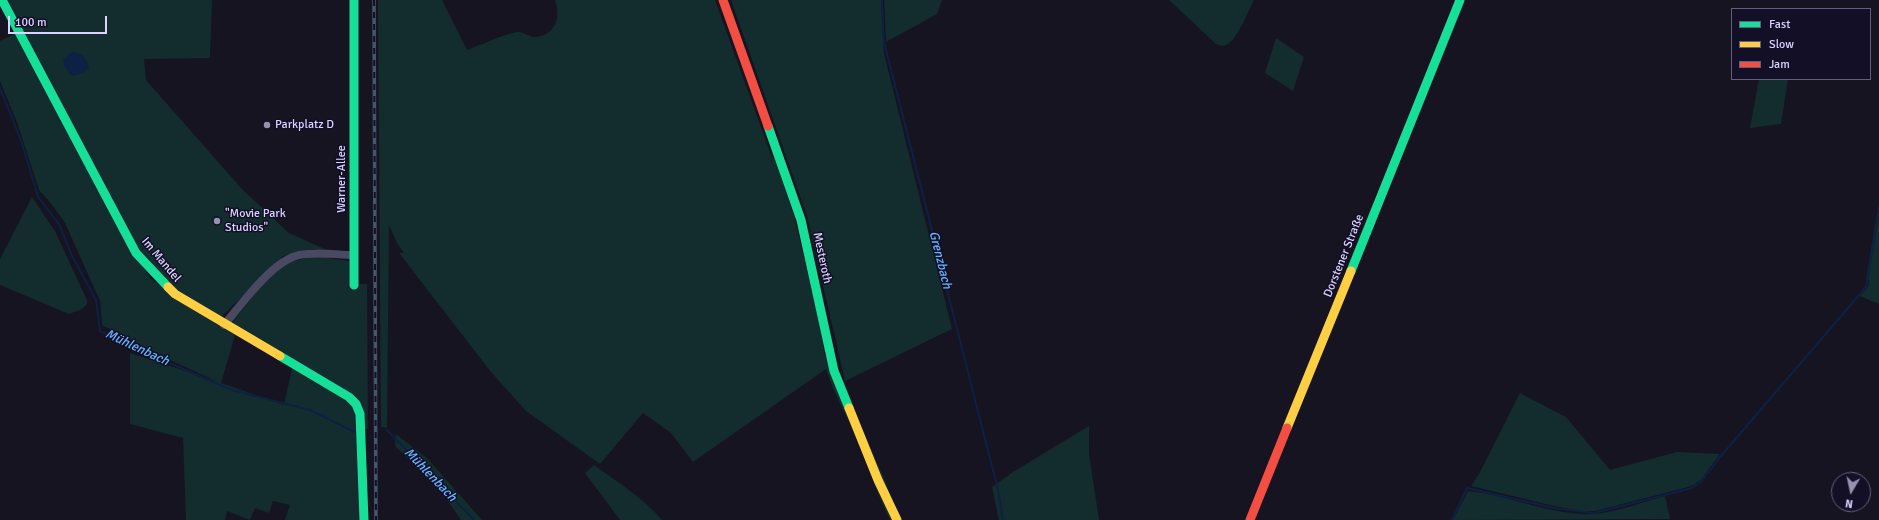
<!DOCTYPE html>
<html>
<head>
<meta charset="utf-8">
<style>
	body { margin:0 }
	#map { position:relative; width:1879px; height:520px; overflow:hidden; background:#161421; font-family:Signika,sans-serif }
	canvas { display:block }
	.legend { position:absolute; left:1731px; top:8px; width:140px; height:72px; box-sizing:border-box; background:#130f26; border:1px solid #625e7d; margin:0; padding:5px 7px; list-style:none; font-size:12px; color:#d9d4ff }
	.legend li { display:flex; align-items:center; gap:8px; height:20px }
	.legend b { width:20px; border:1px solid #625e7d }
	.north { position:absolute; left:1831px; top:472px; width:40px; height:40px; box-sizing:border-box; background:#130f26; border:1px solid #625e7d; border-radius:50%; rotate:189deg; font-size:11px; font-weight:700; line-height:16px; text-align:center; color:#d9d4ff }
	.north::after { content:''; display:block; margin:auto; width:14px; height:18px; background:#9591b1; clip-path:polygon(50% 0,100% 100%,50% 72%,0 100%) }
	.scale { position:absolute; left:8px; top:16px; width:99px; height:18px; box-sizing:border-box; border:2px solid #d9d4ff; border-top:0; padding-left:5px; font-size:12px; line-height:14px; white-space:nowrap; color:#d9d4ff; -webkit-text-stroke:3px #130f26; paint-order:stroke }
</style>
</head>
<body>
<div id="map">
<canvas width="1879" height="520"></canvas>
<ul class="legend">
<li><b style="height:5px;background:#16e098"></b>Fast</li>
<li><b style="height:5px;background:#ffcf43"></b>Slow</li>
<li><b style="height:5px;background:#f24e42"></b>Jam</li>
</ul>
<div class="north">N</div>
<div class="scale">100 m</div>
</div>
<script>
const context = document.querySelector('canvas').getContext('2d');
context.lineJoin = 'round';
function fill(path, color) { context.fillStyle = color; context.fill(path, 'evenodd'); }
function trace(path, color, width, dash) { context.strokeStyle = color; context.lineWidth = width; context.lineCap = dash ? 'butt' : 'round'; context.setLineDash(dash || []); context.stroke(path); }
function write(font, color, halo, rows, align = 'center') {
  context.font = font + ' Signika,sans-serif'; context.lineWidth = 3; context.setLineDash([]); context.textBaseline = 'middle'; context.strokeStyle = halo; context.fillStyle = color; for (const [text, x, y, turn = 0] of rows) {
    context.save(); context.translate(x, y); context.rotate((+turn || 0) * Math.PI / 180); context.textAlign = isNaN(turn) ? turn : align; if (halo) context.strokeText(text, 0, 0); context.fillText(text, 0, 0); context.restore();
  }
}
const green = new Path2D(`
	M6 0H212L210 58 144 59 146 80 241 188 289 233 329 251 314 249 299 251 283 256 220 318 176 291 138 250Z
	M378 0H442L467 50C481 45 504 34 517 32 523 31 529 37 535 37 556 36 561 16 555 0H715L771 155 776 162 794 216 819 321 824 351 833 383 852 406 884 478 900 520H890C877 495 870 468 859 442 848 418 834 395 826 369L693 462 671 433 643 413 600 464 526 411 491 372 399 253H404L397 243 389 225 387 428 381 427Z
	M731 0H881L884 53 952 329 845 381 807 216Z
	M884 0H942L937 14 886 42Z
	M1169 0H1254C1249 10 1237 39 1228 44 1224 47 1221 46 1216 44Z
	M18 32 125 235 150 278 170 294 235 335 221 383 284 405 293 364 232 323 261 286 287 263 314 256 349 261V284H367L368 429 359 430 362 520H285L290 505 273 501 269 513 255 508 250 520 227 511 225 520H186L183 438 130 424V353L216 381 146 349 126 337 102 325 100 301 65 223 53 206 39 190 18 125 0 81V41Z
	M1276 38 1304 57 1293 91 1265 73Z
	M1759 79H1788L1781 124 1750 128Z
	M32 197 55 231 87 300V304C83 310 76 311 69 314L0 285V259Z
	M1879 202V304L1860 296 1868 287 1869 280 1866 279Z
	M1520 393 1566 417 1610 470 1677 452 1720 454 1701 480 1692 486 1595 511H1581L1554 506 1471 486 1479 474Z
	M1089 426V454L1099 520H999L992 487 1013 472Z
	M396 434 428 459 482 520H461L439 488 395 446Z
	M594 465C617 482 644 498 662 520H620L585 473Z
	M1468 491C1510 495 1551 516 1594 514 1618 512 1642 502 1665 496L1670 519 1453 520Z`);
const water = new Path2D(`
	M72 52C83 53 86 58 89 68L83 73 72 76 65 67 63 60Z`);
const stream = new Path2D(`
	M882 0 884 42 998 490 1003 520
	M0 88 22 143 38 197 59 224 72 256 96 300 100 331 104 333 110 332 120 342 127 341 144 352 232 390 310 410 355 432
	M387 430 474 520
	M1452 520 1467 488 1554 508 1594 513 1692 488 1701 482 1720 457 1866 287 1879 211`);
const street = new Path2D(`
	M224 325C242 304 272 261 299 255 316 251 336 255 354 255`);
const fast = new Path2D(`
	M2 0 136 253 168 287
	M354 0V285
	M768 126 801 220 834 371 849 408
	M1351 271 1460 0
	M280 356 349 397 356 404 360 414 364 520`);
const slow = new Path2D(`
	M168 287 175 294 280 356
	M849 408 878 480 897 520
	M1287 428 1351 271`);
const jam = new Path2D(`
	M723 0 768 126
	M1250 520 1287 428`);
const rail = new Path2D(`
	M374 0 376 520`);
const markers = [
	[267,125,4,"#9591b1"],
	[217,221,4,"#9591b1"]
];
const poiNames = [
	["Parkplatz D",275,125],
	["\"Movie Park",225,214],
	["Studios\"",225,228]
];
const streetNames = [
	["Warner-Allee",342,179,-90],
	["Dorstener Straße",1344,256,-68],
	["Mesteroth",822,258,78],
	["Im Mandel",161,260,50]
];
const waterNames = [
	["Grenzbach",940,260,76],
	["Mühlenbach",137,348,25],
	["Mühlenbach",430,475,46]
];
fill(green, '#132c2d');
fill(water, '#0d2144');
trace(stream, '#0d2144', 2);
trace(street, '#4a4962', 8);
trace(fast, '#16e098', 9);
trace(slow, '#ffcf43', 9);
trace(jam, '#f24e42', 9);
trace(rail, '#43596b', 3.5);
trace(rail, '#130f26', 2, [6]);
for (const [x, y, r, color] of markers) { const dot = new Path2D(); dot.arc(x, y, r, 0, 2 * Math.PI); context.fillStyle = color; context.fill(dot); trace(dot, '#130f26', 1.5); }
write('12px', '#d9d4ff', '#130f26', poiNames, 'left');
write('12px', '#d9d4ff', '#130f26', streetNames);
write('italic 13px', '#62b6ff', '#130f26', waterNames);
</script>
</body>
</html>
